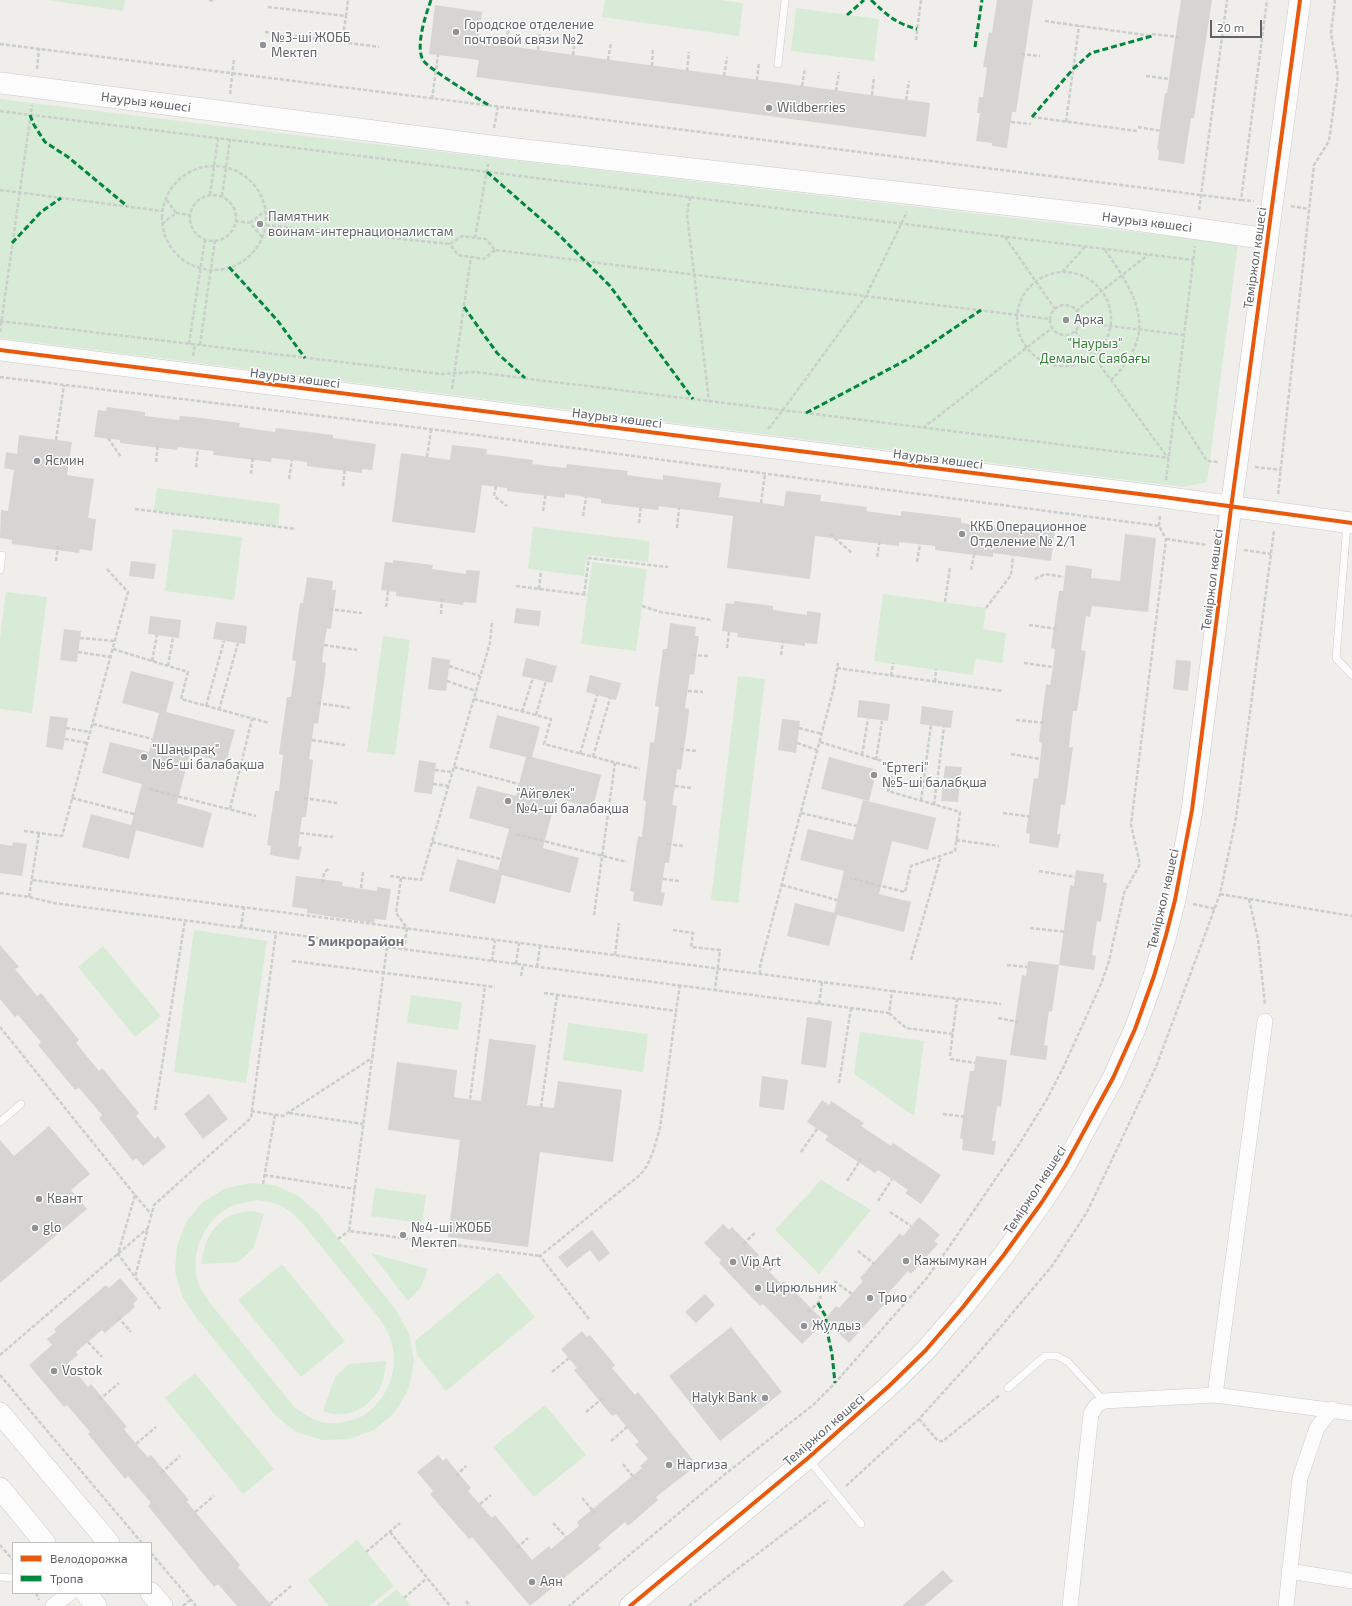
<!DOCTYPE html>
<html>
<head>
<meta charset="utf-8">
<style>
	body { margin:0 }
	#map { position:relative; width:1352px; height:1606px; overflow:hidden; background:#efeeea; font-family:"Exo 2",sans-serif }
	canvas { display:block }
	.legend { position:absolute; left:12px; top:1542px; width:140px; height:52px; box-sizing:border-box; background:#fff; border:1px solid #bfc1c3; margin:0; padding:5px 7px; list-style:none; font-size:12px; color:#5f6368 }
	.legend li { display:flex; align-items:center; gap:8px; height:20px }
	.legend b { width:20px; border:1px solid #bfc1c3 }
	.scale { position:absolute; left:1210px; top:20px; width:52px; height:18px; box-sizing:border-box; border:2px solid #5f6368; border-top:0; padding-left:5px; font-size:12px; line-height:14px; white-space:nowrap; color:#5f6368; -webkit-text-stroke:3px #fff; paint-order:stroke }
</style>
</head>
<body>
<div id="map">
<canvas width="1352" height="1606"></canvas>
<ul class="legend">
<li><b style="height:5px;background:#e8590c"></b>Велодорожка</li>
<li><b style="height:5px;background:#00873e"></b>Тропа</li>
</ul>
<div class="scale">20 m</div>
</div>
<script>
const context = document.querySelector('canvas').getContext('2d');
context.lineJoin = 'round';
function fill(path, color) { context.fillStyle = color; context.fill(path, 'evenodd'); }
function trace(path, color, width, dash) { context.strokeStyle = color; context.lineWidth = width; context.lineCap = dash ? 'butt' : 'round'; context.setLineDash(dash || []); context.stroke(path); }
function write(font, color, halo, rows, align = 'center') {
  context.font = font + ' "Exo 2",sans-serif'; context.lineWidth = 3; context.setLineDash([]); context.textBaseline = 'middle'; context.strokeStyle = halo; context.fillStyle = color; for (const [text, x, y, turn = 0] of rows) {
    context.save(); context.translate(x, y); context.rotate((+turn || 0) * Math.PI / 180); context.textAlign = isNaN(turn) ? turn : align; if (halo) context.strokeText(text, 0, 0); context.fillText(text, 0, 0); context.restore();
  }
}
const green = new Path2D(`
	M47 0H125L123 11Z
	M605 0H719L743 3 739 36 602 17Z
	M796 8 879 19 874 61 791 51Z
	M0 99 236 128 1238 244 1207 482 1183 487 0 338Z
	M157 488 280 504 278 527 154 511Z
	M533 527 650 541 648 562 587 555 584 576 528 569Z
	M173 529 242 537 234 600 165 591Z
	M592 562 647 569 636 651 581 644Z
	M6 592 47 597 32 713 0 709V638Z
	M883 594 986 608 983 629 1006 633 1002 663 975 659 973 675 874 661Z
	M383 636 410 640 395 755 367 752Z
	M738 676 765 679 738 903 711 900Z
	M194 930 267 941 246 1083 174 1072Z
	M103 946 161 1016 135 1037 78 967Z
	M411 995 462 1002 458 1030 407 1023Z
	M568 1023 648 1034 643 1072 563 1060Z
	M860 1032 924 1041 914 1116 854 1074Z
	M821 1180 871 1210 819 1274 775 1230Z
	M250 1183 275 1185 298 1196 317 1212 396 1310 409 1334 414 1361 409 1388 395 1412 374 1430 349 1439 322 1440 296 1432 275 1415 196 1317 182 1296 175 1271 177 1246 186 1222 203 1202 224 1189ZM256 1200C281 1203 286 1206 303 1224 322 1247 340 1270 359 1293 370 1308 386 1323 391 1341 397 1359 394 1378 384 1394 378 1403 369 1414 358 1418 330 1427 319 1425 295 1408L210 1303C207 1298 203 1293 200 1287 189 1263 199 1231 219 1214 229 1205 243 1203 256 1200Z
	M375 1188 426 1195 422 1223 371 1216Z
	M252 1211 264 1214 253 1249 238 1262 201 1264C206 1233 218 1213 252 1211Z
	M371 1253 428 1269 421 1287 408 1301Z
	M282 1264 345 1341 301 1377 238 1300Z
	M498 1272 535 1317 446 1391 417 1355 415 1341Z
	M386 1361C385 1368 385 1376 382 1383 376 1401 355 1417 335 1414 331 1414 327 1412 323 1411L335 1377 349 1364Z
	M195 1373 274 1469 243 1494 165 1398Z
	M545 1405 586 1455 534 1497 493 1447Z
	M357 1540 394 1586 369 1606H329L308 1580Z
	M397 1589 411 1606H376Z`);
const building = new Path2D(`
	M997 0H1033L1016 112H1012L1007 148 992 146V143L976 141 980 113H977L979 97H983L987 67H983L989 32 992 33Z
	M1181 0H1212L1194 118H1191L1184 164 1158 160 1159 150 1157 149 1165 93H1167Z
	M435 5 482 12 478 42 930 103 926 137 476 77 479 60 429 54Z
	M107 407 145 412V416L179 420 180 416 194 417 240 423 239 427 275 432 276 428 333 435V438L376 444 372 470 362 469V473L307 466V462L292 460 272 458 271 462 213 455 214 451 178 447 177 450 120 443V440L94 437 98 410 106 411Z
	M19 435 72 442 67 475 94 479 88 518 96 519 92 551 80 549 79 553 12 544V540L0 538 1 510 8 511 14 470 4 468 6 452 17 454Z
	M452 445 487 449 486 454 533 460 532 464 566 468 567 464 628 471 627 475 663 480V475L721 483 719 497 784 506 786 491 821 495 820 501 867 507 866 511 901 516V511L961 518V523L997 527V523L1055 530 1051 561 993 553V557L966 554 935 550V546L899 542V546L815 536 810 579 727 568 733 516 659 506 658 510 601 503V499L565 494V498L507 491V488L482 485 475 533 392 522 401 453 450 460Z
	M1125 534 1156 538 1148 612 1092 606 1090 617 1086 616 1081 650 1086 651 1077 711H1073L1069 747H1073L1065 805H1061L1057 834H1061L1058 848 1029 843 1030 834 1026 833 1034 778 1038 779 1042 743 1039 742 1040 732 1046 684 1050 685 1053 667 1055 649 1051 648 1059 591H1063L1066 565 1092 569 1091 578 1120 581Z
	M393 560 433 565 432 569 466 574V570L480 571 476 603 464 602 463 605 396 596V592L381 590 385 562 393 563Z
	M131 561 156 564 154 579 129 576Z
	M307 577 333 581 332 590H336L331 629 327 628 324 645 322 662 326 663 325 675 318 724 314 723 312 740 309 759 313 760 306 817H302L298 846 302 847 299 860 270 855 271 846 267 845 275 791H279L283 755 279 754 287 697H291L296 661 292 660 300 603H303Z
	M734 601 773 606V610L807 615V611L821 613 817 644 805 643V646L737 637 738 633 722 631 726 603 734 604Z
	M516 608 541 611 539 626 514 623Z
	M150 616 181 620 179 638 148 634Z
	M216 622 247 626 245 644 213 639Z
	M670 623 696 627 695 636H699L694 675 690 674 685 708 689 709 688 721 681 770 677 769 675 786 672 805 677 806 669 863H665L661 892 665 893 662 906 633 901 634 892 630 891 638 836 642 837 646 801 643 800 648 762 650 742 654 743 659 707 655 706 663 649H667Z
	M64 629 81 631 77 662 60 660Z
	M432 657 450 660 446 691 428 689Z
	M526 658 557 666 552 683 522 676Z
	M1176 660 1191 661 1188 691 1173 689Z
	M131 671 174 682 166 712 235 730 226 763 190 753 177 803 212 813 203 848 136 830 129 859 82 847 91 814 131 825 142 784 102 773 110 742 149 752 159 713 122 703Z
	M590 675 621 683 616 700 586 692Z
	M859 700 890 704 888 721 857 717Z
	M922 706 953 711 951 728 920 724Z
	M497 715 540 727 532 757 601 775 593 808 556 798 543 848 579 858 570 893 502 875 495 904 449 891 457 859 498 870 509 829 469 818 477 786 516 796 526 757 489 748Z
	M50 716 68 718 63 750 46 747Z
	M782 719 800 721 796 753 778 750Z
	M829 757 877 770 869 801 821 789Z
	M419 760 436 763 432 794 414 792Z
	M945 766 962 767 958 802 941 801Z
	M863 800 936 818 928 850 892 841 879 894 911 902 904 932 837 915 829 946 787 936 795 903 834 913 844 871 800 860 808 829 853 840Z
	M13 842 27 844 22 876 0 873V844L12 846Z
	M1076 870 1104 874 1103 882 1107 883 1101 922 1097 921 1092 955 1096 956 1094 970 1059 965 1070 885 1074 886Z
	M296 876 343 882 342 886 377 891V887L391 889 386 920 375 919 374 923 307 913V909L292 907Z
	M0 945 19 967 15 969 37 996 41 993 79 1040 76 1043 99 1071 102 1068 139 1113 136 1116 155 1139 158 1136 166 1147 143 1166 136 1158 133 1161 99 1118 102 1115 79 1088 75 1090 38 1045 41 1042 18 1015 15 1017 0 999Z
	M1028 961 1059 965 1052 1012 1049 1011 1044 1045 1048 1046 1046 1060 1010 1055 1022 975 1026 976Z
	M807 1017 832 1021 826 1068 801 1064Z
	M489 1039 536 1045 527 1105 554 1108 558 1081 622 1090 613 1162 540 1152 528 1247 448 1237 460 1140 388 1130 397 1062 457 1070 454 1097 481 1101Z
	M976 1056 1007 1060 1001 1107 997 1106 992 1141H996L994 1155 962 1150 963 1139 960 1138 970 1071H974Z
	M762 1076 788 1080 784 1110 759 1107Z
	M209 1094 228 1119 203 1139 184 1114Z
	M822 1100 829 1105 831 1101 864 1123 861 1126 891 1146 893 1143 941 1175 921 1204 905 1193 908 1190 892 1179 878 1170 875 1173 825 1140 828 1136 807 1122Z
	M49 1126 90 1174 71 1190 87 1209 0 1283V1140L14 1156Z
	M919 1217 940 1235 934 1241 938 1244 911 1274 908 1271 885 1297 888 1300 849 1343 824 1320 836 1306 839 1308 863 1281 860 1278 900 1233 903 1236Z
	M723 1224 729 1230 732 1227 759 1255 756 1258 781 1284 784 1281 825 1322 802 1344 763 1304 760 1306 719 1263 721 1260 704 1243Z
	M592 1230 610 1253 599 1262 590 1250 567 1268 558 1257Z
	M120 1278 138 1299 133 1304 135 1307 105 1333 102 1330 76 1352 78 1355 68 1363 88 1387 91 1384 127 1427 124 1429 136 1444 148 1457 151 1455 189 1500 187 1502 240 1565 238 1567 272 1606H237L218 1584 214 1587 148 1506 151 1503 128 1476 125 1479 88 1434 90 1432 67 1405 64 1407 29 1365 52 1345 47 1339 56 1332 54 1329 106 1285 109 1288Z
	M705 1294 715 1305 696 1323 685 1312Z
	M731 1327 782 1392 720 1441 669 1376Z
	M582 1331 587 1337 590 1335 615 1365 612 1368 635 1395 638 1392 697 1465 656 1497 658 1500 628 1526 625 1522 598 1545 601 1548 530 1606 472 1537 469 1539 442 1508 430 1494 433 1491 417 1472 438 1455 443 1461 446 1458 471 1488 468 1491 492 1518 495 1515 532 1560 549 1546 551 1549 579 1526 577 1522 642 1468 640 1466 648 1459 635 1444 639 1442 616 1414 612 1416 574 1370 577 1368 561 1349Z
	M943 1570 953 1581 924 1606H902Z`);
const path = new Path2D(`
	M209 0 215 1
	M268 7 346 16 348 0
	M1045 21 1152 36
	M265 32 379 47
	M1152 34 1178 37
	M916 40 921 0
	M342 42 346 16
	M0 44 1241 200 1267 0
	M504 46 509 28
	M538 50 540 33
	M1021 54 1040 56
	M573 55 575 37
	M608 60 611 42
	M652 66 653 48
	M37 69 39 49
	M687 71 689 52
	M724 76 727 57
	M1146 76 1169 79
	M757 80 759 62
	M802 86 805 68
	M836 91 839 72
	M230 94 234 59
	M872 95 874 77
	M432 99 438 55
	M906 100 909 81
	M0 111 1193 260
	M1032 117 1137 131
	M1011 122 1031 124
	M1066 122 1079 26
	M1138 127 1162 131
	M494 128 498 107
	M162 218a52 52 0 1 1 104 0a52 52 0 1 1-104 0Z
	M0 190 162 211
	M210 195 218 138
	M190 218a23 23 0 1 1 46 0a23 23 0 1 1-46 0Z
	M222 196 230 139
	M690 197 687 214 709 401
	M1241 200 1254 201
	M1291 206 1309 209
	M1199 210 1227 0
	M176 213 190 215
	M235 221 250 223
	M162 224 176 213 166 199
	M266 225 450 244
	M262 237 250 223 265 211
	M1005 237 1055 309
	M475 238 488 164
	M495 250 484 259 458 255 450 244 462 236 486 239 495 250 1050 319
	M1105 250C1138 297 1159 333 1111 380
	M1062 272 1085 247
	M1017 319a47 47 0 1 1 94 0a47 47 0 1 1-94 0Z
	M1050 320a15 15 0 1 1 30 0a15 15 0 1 1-30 0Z
	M1076 311 1148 255
	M0 321 441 374 474 372 1169 458
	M1079 322 1184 335
	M1075 331 1168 458
	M0 332 32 105
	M189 344 205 239
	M200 345 215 240
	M193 356 195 345
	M0 377 446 431 1159 526 1166 539 1131 825 1140 864 1124 893 1109 961 1101 984 1064 1066 1047 1099 1018 1146 949 1247 926 1279 835 1383 813 1405 724 1475 569 1606
	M452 389 471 257
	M1175 411 1207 461 1219 462
	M923 428 1052 328
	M768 429 783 410 866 296 907 212
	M108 438 121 457
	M56 440 64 385
	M427 457 431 430
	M156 462 158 444
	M196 467 198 449
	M1255 467 1281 470
	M251 474 253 456
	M289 479 292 460
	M1166 480 1195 246
	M343 486 345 467
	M496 486 494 496 507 506
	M1278 494 1314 165 1329 141 1338 76 1331 33 1335 0
	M761 503 765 474
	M135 509 296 529
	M543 511 546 492
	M583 516 586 497
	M639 523 641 504
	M1159 526 1160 516
	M677 528 679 508
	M830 534 852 553
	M1166 539 1207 545
	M1244 550 1271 554
	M877 557 880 539
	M56 561 58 546
	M917 562 920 544
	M971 570 975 551
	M1035 579 1045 574 1064 577
	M516 586 588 595
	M539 589 541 571
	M584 595 589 558 668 567
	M945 602 950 567
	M642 606 661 612 712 620
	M386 607 388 591
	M986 608 1011 575 1013 556
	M329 609 362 613
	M441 614 442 599
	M1029 625 1058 629
	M80 638 115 641
	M324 645 357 650
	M727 648 729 632
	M113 649 188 672 181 699 269 723
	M78 652 111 657
	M692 655 708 656
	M781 655 783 640
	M152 661 157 635
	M1024 663 1053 667
	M168 666 173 637
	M449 666 480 676
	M837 668 1003 691
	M891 676 893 663
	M447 681 476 691
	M935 682 936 669
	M688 691 703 692
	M474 699 551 719 544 744 640 769
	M317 703 350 708
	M206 706 224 641
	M219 710 238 643
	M522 712 533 678
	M536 715 546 681
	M1016 720 1045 723
	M93 724 152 739
	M66 728 90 732
	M799 728 822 734
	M65 739 87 743
	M312 740 345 745
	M820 742 895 765 888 791 960 812 955 851 911 866 905 892 850 878
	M797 743 817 750
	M680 749 696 751
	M580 754 597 695
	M1011 754 1040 759
	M862 755 868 719
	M593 757 610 698
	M876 760 882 721
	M454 767 519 784
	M435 770 452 772
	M433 784 448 786
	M675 786 691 788
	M149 789 256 816
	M72 798 134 814
	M304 798 337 803
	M921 801 931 725
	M934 805 944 727
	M230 809 252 719
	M801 813 857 826
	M1003 813 1033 817
	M24 831 62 836 128 592 106 568
	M300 833 333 837
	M516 834 627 862
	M956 840 999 846
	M432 842 501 859
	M667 844 684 846
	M1039 871 1075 877
	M390 876 421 880 490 643 492 621
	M401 878 396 913 407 928 404 949
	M663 879 680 881
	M323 883 324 873 329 868
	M782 885 837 900
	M361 888 363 872
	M0 893 29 897 53 903 889 1013 892 991 32 880
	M1220 894 1352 916
	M29 897 39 833
	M1249 899 1258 939 1265 1005
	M1193 904 1216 909
	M594 915 615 763
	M241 928 244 907
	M1030 928 1067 932
	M673 930 693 933 691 947 720 950 715 990
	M387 947 349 1231 540 1256
	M615 955 619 923
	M911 960 941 856
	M292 961 495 987
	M492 961 495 940
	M516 964 519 943
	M1007 965 1027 967
	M537 967 540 946
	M760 974V966L834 687 838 663
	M521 976 523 965
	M892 991 1001 1004
	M544 993 676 1011 680 985
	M819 1004 822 982
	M889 1013 906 1028 953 1034
	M998 1018 1018 1022
	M0 1027 135 1195 118 1254 135 1277
	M950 1056 957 999
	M950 1059 975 1063
	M839 1083 851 1008
	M470 1099 485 986
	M541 1107 557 995
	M155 1110 185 920
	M251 1111 283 1116 372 1058
	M289 1113 363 1124
	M943 1114 967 1117
	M801 1152 817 1129
	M264 1175 355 1189
	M847 1181 861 1159
	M263 1184 275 1115
	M135 1195 151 1214
	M878 1201 892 1179
	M890 1212 911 1226
	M338 1239 349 1231
	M743 1244 756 1232
	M858 1251 877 1266
	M769 1271 782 1257
	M834 1281 852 1294
	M160 1309 135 1277 154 1205 251 1118 276 932
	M808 1312 818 1303 821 1296
	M118 1317 131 1332
	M589 1319 540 1256 640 1175 647 1166 653 1152 660 1128 676 1011
	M88 1342 102 1357
	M0 1355 148 1228
	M552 1372 569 1358
	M0 1375 142 1543
	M99 1400 119 1383
	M586 1412 603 1398
	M919 1419 938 1441H943L1000 1395
	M611 1441 627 1427
	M136 1444 156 1427
	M623 1464 635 1479
	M161 1473 180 1456
	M456 1476 466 1466
	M846 1486 919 1419 976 1356 1052 1266 1087 1212 1156 1067 1220 894 1236 818 1274 531
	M582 1498 595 1513
	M480 1504 491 1495
	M195 1512 214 1496
	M553 1523 566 1537
	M390 1532 450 1606
	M0 1545 13 1560
	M517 1548 528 1538
	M366 1552 400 1523
	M151 1553 196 1606
	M36 1593 39 1600
	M404 1598 427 1578
	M466 1601 470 1606
	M270 1604 291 1586
	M183 1606 190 1600
	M689 1606 828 1500`);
const lane = new Path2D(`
	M778 64 785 0
	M1347 524 1336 658 1352 675
	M0 570 2 555
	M0 1122 21 1104
	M1008 1388 1045 1356H1057L1068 1362 1104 1401
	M809 1460 861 1524
	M0 1577 13 1578`);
const street = new Path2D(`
	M1215 1395 1265 1021
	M1289 1571 1352 1581
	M53 1606 70 1593
	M1070 1606 1091 1414 1096 1406 1104 1401 1215 1395 1352 1413
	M1286 1606 1300 1478 1317 1428 1332 1409`);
const secondary = new Path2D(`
	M0 83 499 147 1108 216 1268 239
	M0 350 1163 497 1352 523
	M0 1413 109 1543
	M0 1488 45 1543
	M86 1593 96 1606
	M151 1593 162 1606
	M630 1606 808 1458 889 1386 925 1351 963 1307 1003 1256 1042 1202 1065 1166 1113 1078 1135 1029 1154 976 1166 935 1175 900 1192 810 1231 508 1300 0`);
const quiet = new Path2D(`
	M431 0C426 14 415 46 423 60 427 68 479 99 490 106
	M871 0C887 15 895 23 917 29
	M847 15 864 0
	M975 47 982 0
	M30 115 34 125 45 142 68 157 127 206
	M1032 117 1073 69 1091 53 1152 36
	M487 172 558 234 610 286 693 399
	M12 243 41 212 61 198
	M229 267 277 320 305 358
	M464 307 497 353 525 378
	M806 413 910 358 981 310
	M818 1303 826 1317V1326L832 1354 835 1383`);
const cycleway = new Path2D(`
	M0 350 1163 497 1352 523
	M630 1606 808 1458 889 1386 925 1351 963 1307 1003 1256 1042 1202 1065 1166 1113 1078 1135 1029 1154 976 1166 935 1175 900 1192 810 1231 508 1300 0`);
const markers = [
	[456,32,4,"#919496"],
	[263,45,4,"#919496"],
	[769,108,4,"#919496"],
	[260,224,4,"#919496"],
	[1066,320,4,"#919496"],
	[37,461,4,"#919496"],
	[962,534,4,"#919496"],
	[144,757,4,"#919496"],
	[874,775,4,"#919496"],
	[508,801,4,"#919496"],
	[39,1199,4,"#919496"],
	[35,1228,4,"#919496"],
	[403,1235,4,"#919496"],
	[906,1261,4,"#919496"],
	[733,1262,4,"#919496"],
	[758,1288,4,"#919496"],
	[870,1298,4,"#919496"],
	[804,1326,4,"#919496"],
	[54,1371,4,"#919496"],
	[765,1398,4,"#919496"],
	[669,1465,4,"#919496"],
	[532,1582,4,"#919496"]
];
const poiNames = [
	["Городское отделение",464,25],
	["почтовой связи №2",464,40],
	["№3-ші ЖОББ",271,38],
	["Мектеп",271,53],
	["Wildberries",777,108],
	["Памятник",268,217],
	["воинам-интернационалистам",268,232],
	["Арка",1074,320],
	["Ясмин",45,461],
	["ККБ Операционное",970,527],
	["Отделение № 2/1",970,542],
	["\"Шаңырақ\"",152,750],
	["№6-ші балабақша",152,765],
	["\"Ертегі\"",882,768],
	["№5-ші балабқша",882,783],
	["\"Айгөлек\"",516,794],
	["№4-ші балабақша",516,809],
	["Квант",47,1199],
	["glo",43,1228],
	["№4-ші ЖОББ",411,1228],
	["Мектеп",411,1243],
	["Кажымукан",914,1261],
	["Vip Art",741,1262],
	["Цирюльник",766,1288],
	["Трио",878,1298],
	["Жулдыз",812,1326],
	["Vostok",62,1371],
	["Halyk Bank",757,1398,"right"],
	["Наргиза",677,1465],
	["Аян",540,1582]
];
const streetNames = [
	["Наурыз көшесі",146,102,7],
	["Наурыз көшесі",1147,222,7],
	["Теміржол көшесі",1255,258,-82],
	["Наурыз көшесі",295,378,7],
	["Наурыз көшесі",617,418,7],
	["Наурыз көшесі",938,459,7],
	["Теміржол көшесі",1212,580,-83],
	["Теміржол көшесі",1163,899,-77],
	["Теміржол көшесі",1035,1190,-57],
	["Теміржол көшесі",824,1430,-41]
];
const parkNames = [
	["\"Наурыз\"",1095,344],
	["Демалыс Саябағы",1095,359]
];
const neighbourhoodNames = [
	["5 микрорайон",356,941]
];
fill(green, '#d8ebd6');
fill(building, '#d6d5d3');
trace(lane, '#cbcccc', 8);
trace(street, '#cbcccc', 16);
trace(secondary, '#cacacb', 22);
trace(path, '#cacfcc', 2.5, [4, 2]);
trace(lane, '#fdfcfc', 7);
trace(street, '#fdfcfc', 15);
trace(secondary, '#fdfcfc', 21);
trace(quiet, '#00873e', 3, [6, 3]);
trace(cycleway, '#e8590c', 4);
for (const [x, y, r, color] of markers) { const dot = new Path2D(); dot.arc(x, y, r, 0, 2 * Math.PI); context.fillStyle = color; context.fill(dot); trace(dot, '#fff', 1.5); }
write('13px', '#5f6368', '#fff', poiNames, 'left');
write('13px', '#5f6368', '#fff', streetNames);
write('13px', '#348238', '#fff', parkNames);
write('bold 14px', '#70757a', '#fff', neighbourhoodNames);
</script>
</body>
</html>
